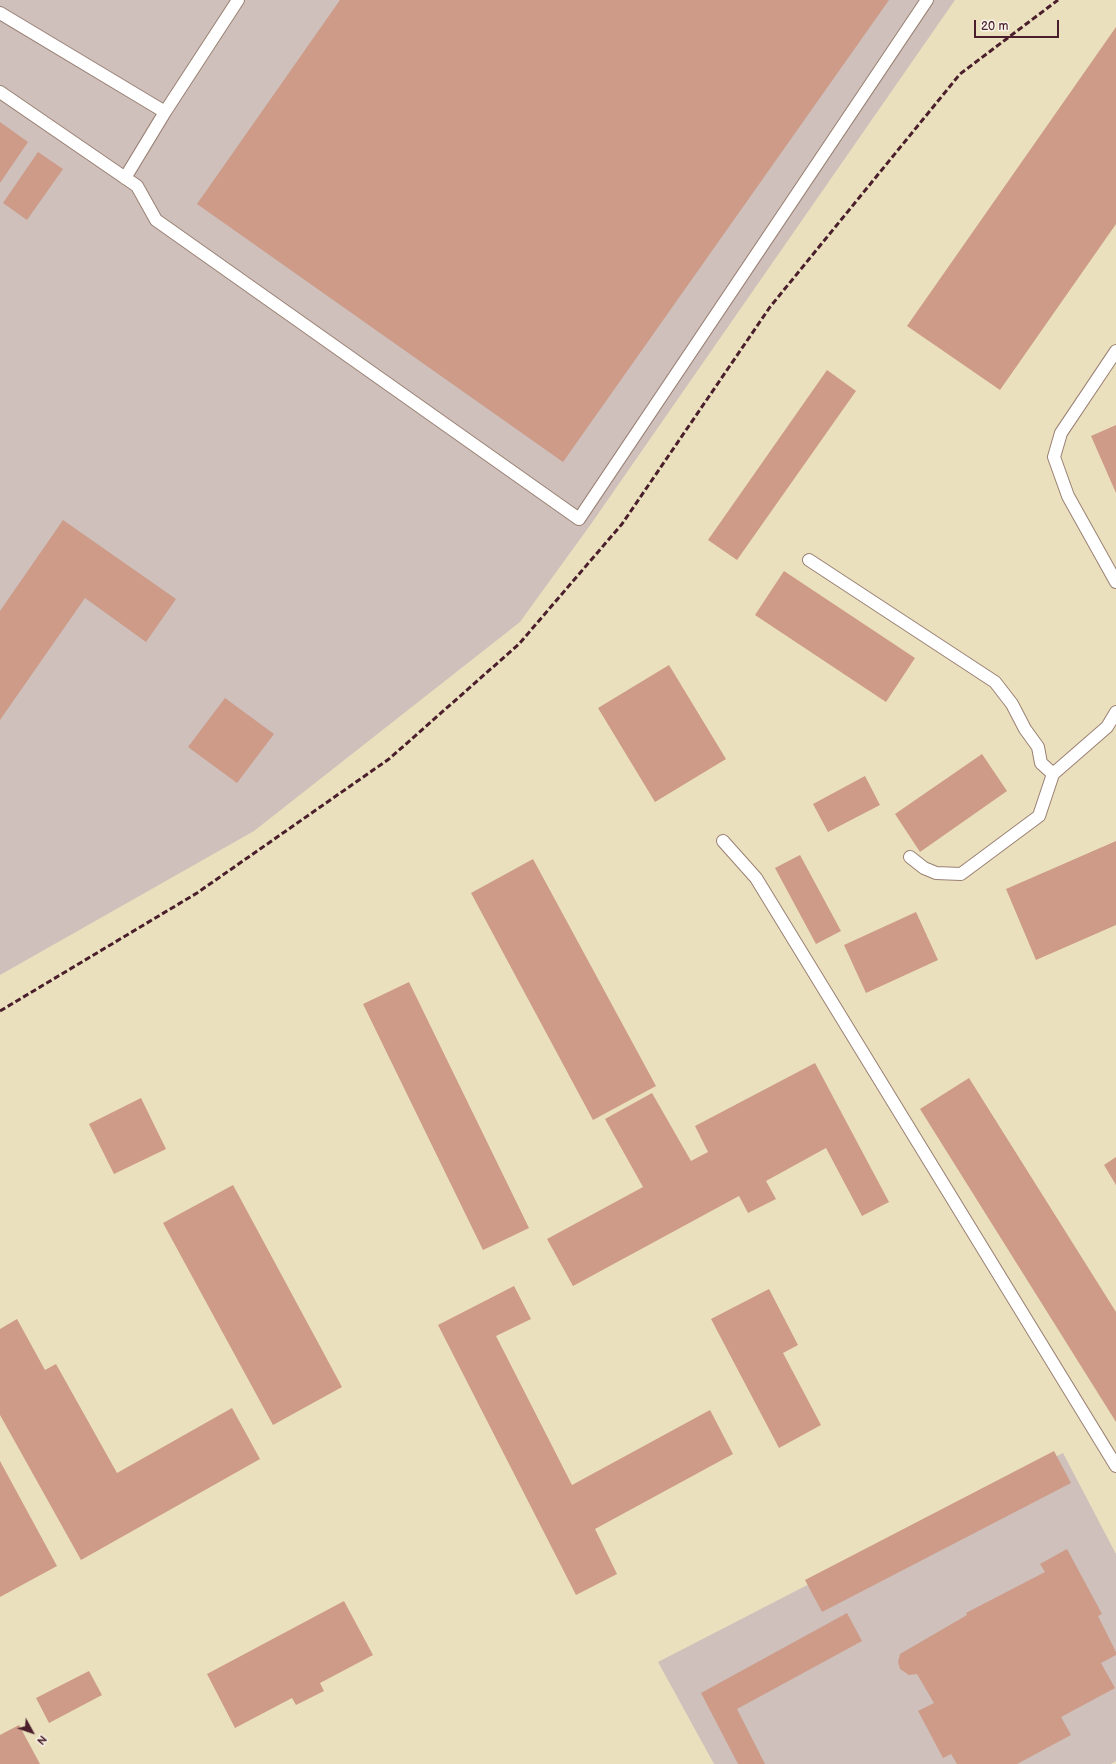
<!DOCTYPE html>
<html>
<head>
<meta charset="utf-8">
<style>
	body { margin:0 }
	#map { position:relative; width:1116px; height:1764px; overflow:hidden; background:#ebe0bd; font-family:"Balsamiq Sans",sans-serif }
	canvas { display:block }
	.north { position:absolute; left:12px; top:1712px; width:40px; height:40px; -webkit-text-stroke:3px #f7f3e8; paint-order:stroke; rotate:130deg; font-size:11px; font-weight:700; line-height:16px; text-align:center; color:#4a1f2b }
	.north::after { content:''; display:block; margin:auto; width:14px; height:18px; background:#4a1f2b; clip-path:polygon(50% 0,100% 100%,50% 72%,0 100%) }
	.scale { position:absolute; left:974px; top:20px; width:85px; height:18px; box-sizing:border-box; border:2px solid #4a1f2b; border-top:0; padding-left:5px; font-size:12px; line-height:14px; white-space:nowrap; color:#4a1f2b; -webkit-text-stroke:3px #f7f3e8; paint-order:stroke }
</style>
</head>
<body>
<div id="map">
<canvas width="1116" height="1764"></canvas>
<div class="north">N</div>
<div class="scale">20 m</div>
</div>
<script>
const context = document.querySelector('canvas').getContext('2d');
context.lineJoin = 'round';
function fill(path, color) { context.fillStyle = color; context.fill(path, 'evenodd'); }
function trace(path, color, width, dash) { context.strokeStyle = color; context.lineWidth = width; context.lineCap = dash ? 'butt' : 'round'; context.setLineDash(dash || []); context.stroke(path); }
const industrial = new Path2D(`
	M0 0H955L591 524 520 622 254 831 0 975Z
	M1063 1453 1116 1554V1761L1111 1764H714L658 1662Z`);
const building = new Path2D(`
	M340 0H889L563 462 197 204Z
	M1116 27V224L1000 390 907 326Z
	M0 122 28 142 0 183Z
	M38 152 63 169 27 220 3 203Z
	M827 370 856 391 737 560 708 540Z
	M1116 425V493L1091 436Z
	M63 520 176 599 146 642 85 598 0 720V611Z
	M784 571 915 658 886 702 755 615Z
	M669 665 726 759 655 802 598 708Z
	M225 698 274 734 237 783 188 747Z
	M982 754 1007 791 920 852 895 814Z
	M865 776 880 805 828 832 813 804Z
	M1116 841V925L1036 960 1006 889Z
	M800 855 841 931 816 944 775 868Z
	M533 859 656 1086 593 1120 471 893Z
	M916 912 938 960 866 993 844 945Z
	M409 982 529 1228 483 1250 363 1004Z
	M815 1063 889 1202 862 1216 826 1148 766 1181 776 1199 748 1213 739 1196 573 1286 547 1239 643 1187 605 1119 652 1093 691 1161 708 1152 695 1126Z
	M969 1078 1116 1312V1422L920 1109Z
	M141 1098 166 1149 114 1174 89 1124Z
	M1116 1157V1185L1104 1165Z
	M233 1185 342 1387 273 1425 163 1223Z
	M514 1286 531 1319 496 1336 572 1485 710 1410 733 1454 595 1529 617 1574 576 1595 438 1325Z
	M769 1289 798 1345 783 1353 821 1425 779 1448 711 1319Z
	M17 1319 45 1370 56 1364 117 1473 232 1408 260 1459 81 1560 0 1415V1329Z
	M1054 1451 1071 1483 822 1612 805 1580Z
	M0 1461 57 1566 0 1597Z
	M1067 1549 1102 1614 1098 1616 1116 1652V1655L1101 1663 1115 1688 1061 1717 1071 1735 1017 1764H957L951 1754 943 1758 918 1711 934 1703 917 1674 909 1675 900 1669 898 1662 900 1654 967 1615 966 1613 1045 1572 1040 1564Z
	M344 1601 373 1655 320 1683 324 1691 296 1705 292 1698 235 1728 207 1674Z
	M847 1613 862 1641 737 1709 765 1764H738L701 1693Z
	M89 1671 102 1695 49 1723 36 1698Z
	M19 1725 40 1764H0V1735Z`);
const lane = new Path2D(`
	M0 13 165 112
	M0 92 137 186 156 220 579 519 927 0
	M125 178 165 112 238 0
	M1116 351 1061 433 1054 457 1068 496 1116 582
	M809 560 995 682 1012 704 1025 729 1038 747 1041 763 1053 774
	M723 841 756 878 1116 1466
	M910 857 924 868 936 873 961 874 1039 816 1053 774 1107 727 1116 712`);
const rail = new Path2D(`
	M0 1011 197 893 389 759 519 644 622 524 770 307 960 74 1058 0`);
fill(industrial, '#cfc0bb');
fill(building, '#cd9b88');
trace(lane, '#9a8074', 14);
trace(lane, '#fff', 12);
trace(rail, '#4a1f2b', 3, [6, 3]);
</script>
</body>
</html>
